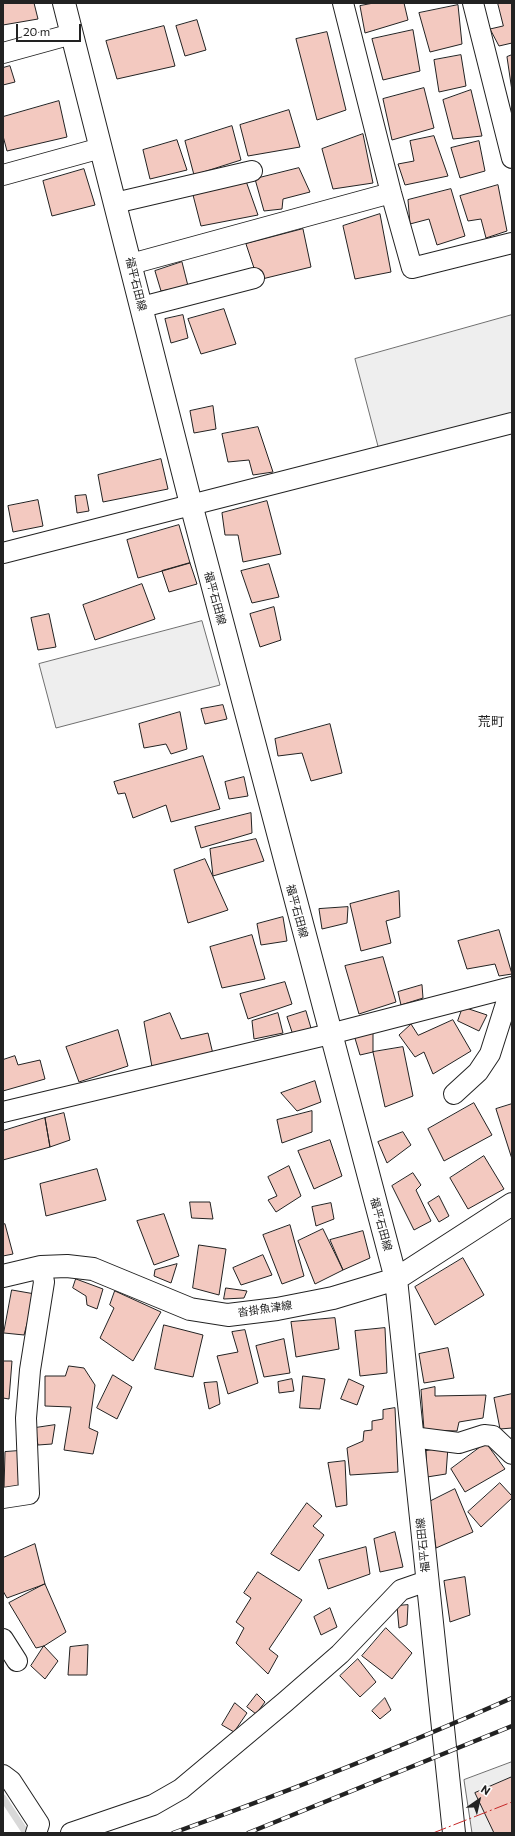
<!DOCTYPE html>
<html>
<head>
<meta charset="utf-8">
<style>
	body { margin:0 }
	#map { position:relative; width:515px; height:1836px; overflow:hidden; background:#fff; font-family:Commissioner,sans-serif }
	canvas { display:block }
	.frame { position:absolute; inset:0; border:4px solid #222; pointer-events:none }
	.north { position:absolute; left:459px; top:1780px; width:40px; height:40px; -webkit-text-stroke:3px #fff; paint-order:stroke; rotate:34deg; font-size:11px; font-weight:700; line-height:16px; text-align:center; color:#222 }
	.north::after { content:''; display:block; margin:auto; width:14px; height:18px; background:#222; clip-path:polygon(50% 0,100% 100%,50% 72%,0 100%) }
	.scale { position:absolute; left:16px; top:24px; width:65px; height:18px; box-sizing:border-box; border:2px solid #222; border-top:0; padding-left:5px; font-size:12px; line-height:14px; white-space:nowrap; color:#222; -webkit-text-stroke:3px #fff; paint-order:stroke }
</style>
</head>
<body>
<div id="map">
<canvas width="515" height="1836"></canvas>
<div class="frame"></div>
<div class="north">N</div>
<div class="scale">20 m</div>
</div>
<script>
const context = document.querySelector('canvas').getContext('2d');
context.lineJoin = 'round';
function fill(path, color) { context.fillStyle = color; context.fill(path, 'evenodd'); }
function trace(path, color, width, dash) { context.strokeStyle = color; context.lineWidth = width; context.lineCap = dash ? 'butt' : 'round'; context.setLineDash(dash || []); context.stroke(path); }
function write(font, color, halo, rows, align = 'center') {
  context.font = font + ' Commissioner,"Noto Sans JP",sans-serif'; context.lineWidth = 3; context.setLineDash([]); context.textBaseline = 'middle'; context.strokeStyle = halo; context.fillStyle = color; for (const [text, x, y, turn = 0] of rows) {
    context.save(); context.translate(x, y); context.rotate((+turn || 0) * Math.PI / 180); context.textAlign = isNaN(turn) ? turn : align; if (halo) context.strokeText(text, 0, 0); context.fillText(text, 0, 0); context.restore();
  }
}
const green = new Path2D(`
	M512 315V416L379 450 355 359Z
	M202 621 220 685 56 728 39 664Z`);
const parking = new Path2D(`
	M512 1762V1833H472L464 1780Z`);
const stream = new Path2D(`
	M3 1798 26 1833`);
const building = new Path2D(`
	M3 3H34L38 19 3 25Z
	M374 3H404L408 20 365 33 360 6Z
	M498 3H512V43L499 46 490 29 503 26Z
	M458 5 462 44 430 52 419 13Z
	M197 20 206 50 185 56 176 26Z
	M164 26 175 66 117 79 106 41Z
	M413 30 420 71 383 80 372 39Z
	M327 32 346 110 317 120 296 39Z
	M461 55 466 86 439 92 434 60Z
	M512 55V91L507 57Z
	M10 66 15 82 3 85V68Z
	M424 88 434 128 392 140 383 99Z
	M471 90 482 136 453 139 443 100Z
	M59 101 67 137 7 151 3 136V117Z
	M289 110 300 147 248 156 240 125Z
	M232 126 241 160 194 175 185 141Z
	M363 134 373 183 333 189 322 149Z
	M434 136 448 176 405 185 398 164 414 161 410 141Z
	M177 140 187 170 150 179 143 150Z
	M479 141 485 171 460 178 451 148Z
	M299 168 310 192 283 199 282 209 264 211 255 179Z
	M84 169 95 205 52 216 43 181Z
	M246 181 258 215 201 226 193 195Z
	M498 185 507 231 486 238 481 219 468 221 460 196Z
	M451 189 465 236 437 245 429 219 410 224 408 200Z
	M380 214 391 272 355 279 343 226Z
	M303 229 311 267 258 280 246 244Z
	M182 262 188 286 161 291 155 271Z
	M224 309 236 344 201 354 188 319Z
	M183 315 188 338 171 343 165 319Z
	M213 406 216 429 194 433 190 411Z
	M258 427 273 472 253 475 249 460 228 462 222 434Z
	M161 459 168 489 103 502 98 475Z
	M86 495 89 511 77 513 75 496Z
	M38 500 43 526 13 532 8 506Z
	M267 501 281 554 243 562 238 535H225L222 513Z
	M179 525 190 563 138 578 127 540Z
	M190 563 197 584 169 592 162 571Z
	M269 564 279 597 252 603 241 571Z
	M142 584 155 619 95 640 83 605Z
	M274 607 281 640 260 647 250 614Z
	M49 614 56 647 38 650 31 618Z
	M223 705 227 719 205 724 201 709Z
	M180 712 187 749 171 754 166 744 144 748 139 724Z
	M330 724 342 773 311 781 302 753 278 756 275 739Z
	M203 756 220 809 171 822 166 805 133 818 125 793 118 794 114 782Z
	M244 777 248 796 229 799 225 782Z
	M251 813 252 833 201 848 195 827Z
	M256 839 264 861 213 876 210 849Z
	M205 859 228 910 188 923 174 870Z
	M399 891 400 917 386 921 391 943 361 951 350 904Z
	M348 907 347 923 322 929 319 909Z
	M283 917 287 941 261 945 257 924Z
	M499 930 512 974 499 976 495 964 467 969 458 941Z
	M252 935 265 979 222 988 210 947Z
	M383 957 396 1002 359 1014 345 966Z
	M285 982 292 1004 248 1019 240 994Z
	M422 985 423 998 401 1005 398 992Z
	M463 1007 487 1015 479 1031 458 1021Z
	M306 1011 311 1028 293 1035 287 1017Z
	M170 1013 181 1039 208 1033 213 1054 152 1067 144 1022Z
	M278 1013 283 1033 254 1039 252 1021Z
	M453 1020 471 1051 433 1074 424 1052 415 1057 399 1035 411 1024 418 1035Z
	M118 1030 128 1066 79 1082 66 1047Z
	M373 1030V1052L360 1055 354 1035Z
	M403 1047 413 1096 385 1107 373 1052Z
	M15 1056 18 1065 40 1060 45 1079 3 1091V1060Z
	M315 1081 321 1102 297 1111 281 1093Z
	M474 1103 492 1135 444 1161 428 1129Z
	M512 1104V1159L496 1109Z
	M312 1111V1132L282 1143 277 1120Z
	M64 1113 70 1140 50 1147 45 1118Z
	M45 1118 50 1147 3 1160V1131Z
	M403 1132 411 1145 387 1163 378 1142Z
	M330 1140 342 1176 314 1189 298 1151Z
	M484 1156 504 1189 468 1209 450 1178Z
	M289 1166 301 1196 276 1212 268 1200 277 1196 268 1177Z
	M97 1169 106 1200 46 1216 40 1184Z
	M413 1173 421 1185 416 1190 431 1221 414 1230 392 1186Z
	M439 1196 449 1216 439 1222 428 1203Z
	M190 1202H210L213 1219 192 1218Z
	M331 1203 334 1219 316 1226 312 1207Z
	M164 1214 179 1256 154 1265 137 1221Z
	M5 1224 13 1254 3 1256V1225Z
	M290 1225 304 1276 282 1284 263 1235Z
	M323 1229 343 1270 315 1284 298 1241Z
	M363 1231 370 1258 343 1270 330 1240Z
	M199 1245 226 1249 219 1295 193 1288Z
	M263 1255 272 1275 241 1285 233 1268Z
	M463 1258 484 1295 435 1325 415 1287Z
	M177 1264 171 1283 154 1276 155 1270Z
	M76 1279 103 1289 97 1309 87 1305 86 1296 73 1288Z
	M226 1288 247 1291 244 1298 224 1299Z
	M12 1290 35 1294 24 1335 4 1333Z
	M115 1291 161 1312 133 1361 100 1338 114 1308 110 1305Z
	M335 1318 339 1349 296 1357 291 1322Z
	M164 1325 203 1335 193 1377 155 1369Z
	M385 1328 387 1373 360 1376 355 1331Z
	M245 1330 258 1383 228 1394 217 1356 238 1352 232 1332Z
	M284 1339 290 1373 264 1377 256 1346Z
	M448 1348 454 1378 424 1383 419 1354Z
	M3 1361H12L9 1399 3 1398Z
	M69 1366 84 1368 95 1385 89 1428 98 1432 93 1454 64 1450 71 1407 45 1406V1376H65Z
	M113 1375 132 1387 117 1419 97 1408Z
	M303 1376 325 1379 320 1409 300 1408Z
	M292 1379 294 1391 279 1393 278 1382Z
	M349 1379 364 1386 357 1405 341 1399Z
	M217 1382 220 1404 209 1409 204 1383Z
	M435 1387V1396L486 1395 483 1418 459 1422 457 1431 424 1430 421 1390Z
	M512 1394V1428L500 1429 494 1398Z
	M395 1408 398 1472 350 1475 347 1448 363 1441 364 1431 372 1430V1421L383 1419V1410Z
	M55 1425 52 1444 38 1445 35 1428Z
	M486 1443 505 1469 465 1492 451 1469Z
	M448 1447 446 1474 427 1477 426 1451Z
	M18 1451 20 1489H4L5 1452Z
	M345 1461 347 1505 336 1507 328 1463Z
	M500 1483 512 1496V1498L481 1527 468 1512Z
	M455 1489 473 1532 436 1548 429 1502Z
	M307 1503 322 1516 313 1526 324 1535 299 1571 271 1554Z
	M395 1532 403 1567 380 1572 374 1539Z
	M35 1544 45 1584 7 1598 3 1591V1558Z
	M366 1547 370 1574 328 1589 319 1560Z
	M258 1572 302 1600 269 1649 278 1656 268 1674 236 1643 244 1628 236 1622 251 1598 244 1593Z
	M465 1577 470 1615 450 1622 444 1581Z
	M45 1584 66 1632 44 1646 36 1648 9 1603Z
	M408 1605 407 1625 399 1628 397 1606Z
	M330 1608 337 1627 321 1635 314 1617Z
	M386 1628 412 1653 392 1679 362 1656Z
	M88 1645 87 1675H68L70 1647Z
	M44 1646 58 1661 45 1679 31 1666Z
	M358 1659 376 1682 360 1697 340 1676Z
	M257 1694 265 1702 256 1714 247 1707Z
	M385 1698 391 1710 380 1719 372 1711Z
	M235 1703 247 1713 234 1732 222 1725Z
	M512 1777V1833H494L475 1793Z`);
const minor = new Path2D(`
	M343 3 391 193 412 268 512 243
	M473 3 512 158
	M3 53 72 34
	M3 175 101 148
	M115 203 252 171
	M131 264 391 193
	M142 307 254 278
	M3 553 512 423
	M454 1094 478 1072 490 1054 511 988
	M3 1112 330 1034 512 987
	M412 1437 459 1443 484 1435 493 1436 512 1454
	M3 1498 29 1494 26 1418 30 1370 44 1282 41 1267
	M3 1639 17 1661
	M3 1775 11 1781 39 1824 36 1833
	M71 1833 153 1805 181 1789 285 1702 340 1654 401 1590 427 1581`);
const secondary = new Path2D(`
	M64 3 191 504 396 1279 454 1833
	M3 1276 41 1267 67 1266 93 1269 190 1309 228 1315 277 1309 333 1298 396 1279 512 1204`);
const rail = new Path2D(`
	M173 1833C287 1792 401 1747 512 1698
	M248 1833 512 1726`);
const power = new Path2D(`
	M433 1833 512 1802`);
const streetNames = [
	["福平石田線",136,284,76],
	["福平石田線",215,598,75],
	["福平石田線",297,911,75],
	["福平石田線",381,1224,75],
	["沓掛魚津線",265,1309,-8],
	["福平石田線",423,1545,-96]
];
const quarterNames = [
	["荒町",491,722]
];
fill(green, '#eee');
trace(green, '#6f6f6f', 1);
fill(parking, '#ededed');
trace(parking, '#6f6f6f', 1);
trace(stream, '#d9d9d9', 7);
fill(building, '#f3c9c0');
trace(building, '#222', 1);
trace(minor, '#222', 22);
trace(secondary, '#222', 24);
trace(minor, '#fff', 20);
trace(secondary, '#fff', 22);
trace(rail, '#222', 4.5);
trace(rail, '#fff', 3, [9]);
trace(power, '#c62828', 1, [14, 3, 2, 3]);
write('11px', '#222', '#fff', streetNames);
write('13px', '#222', '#fff', quarterNames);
</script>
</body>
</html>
